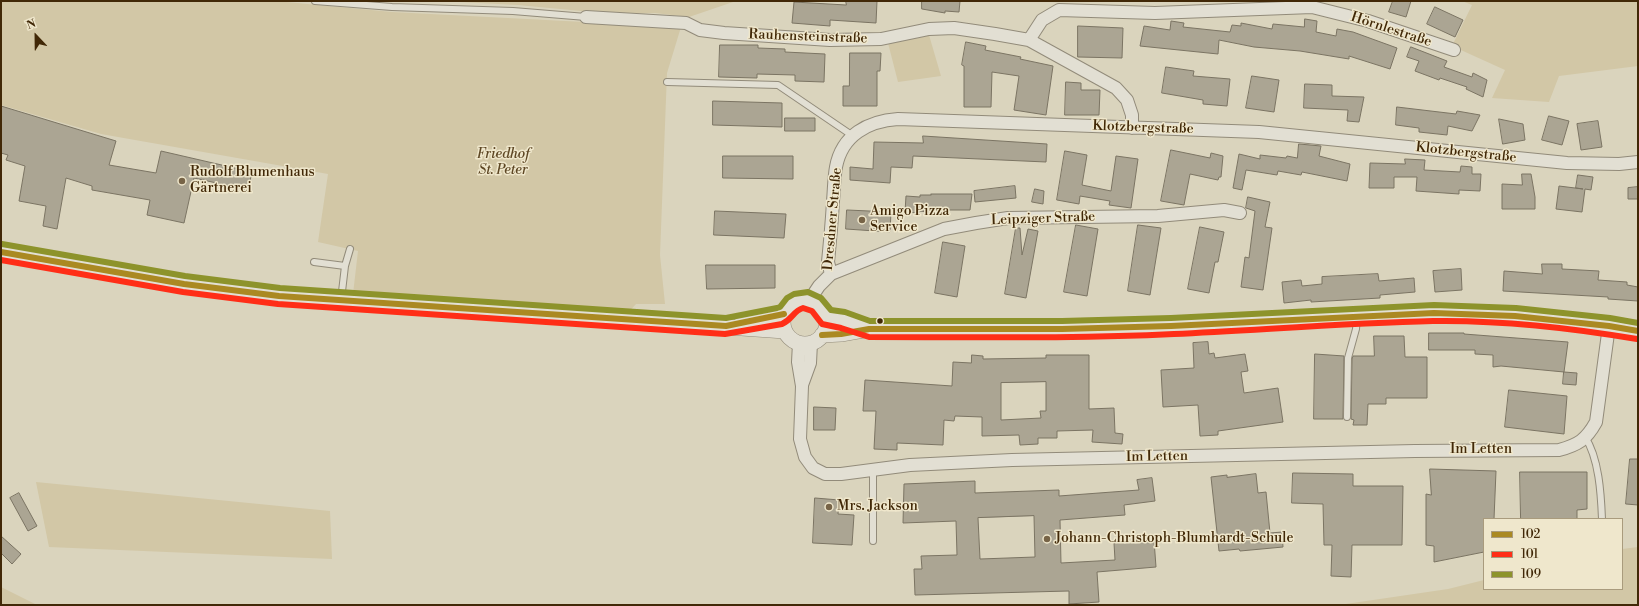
<!DOCTYPE html>
<html>
<head>
<meta charset="utf-8">
<style>
	body { margin:0 }
	#map { position:relative; width:1639px; height:606px; overflow:hidden; background:#dad4bd; font-family:"Libre Bodoni",serif }
	canvas { display:block }
	.frame { position:absolute; inset:0; border:2px solid #412807; pointer-events:none }
	.legend { position:absolute; left:1483px; top:518px; width:140px; height:72px; box-sizing:border-box; background:#efe7cc; border:1px solid #a99b7d; margin:0; padding:5px 7px; list-style:none; font-size:12px; color:#412807 }
	.legend li { display:flex; align-items:center; gap:8px; height:20px }
	.legend b { width:20px; border:1px solid #a99b7d }
	.north { position:absolute; left:16px; top:16px; width:40px; height:40px; -webkit-text-stroke:3px #efe7cc; paint-order:stroke; rotate:338deg; font-size:11px; font-weight:700; line-height:16px; text-align:center; color:#412807 }
	.north::after { content:''; display:block; margin:auto; width:14px; height:18px; background:#412807; clip-path:polygon(50% 0,100% 100%,50% 72%,0 100%) }
</style>
</head>
<body>
<div id="map">
<canvas width="1639" height="606"></canvas>
<div class="frame"></div>
<ul class="legend">
<li><b style="height:5px;background:#aa8922"></b>102</li>
<li><b style="height:5px;background:#ff2e17"></b>101</li>
<li><b style="height:5px;background:#8d932b"></b>109</li>
</ul>
<div class="north">N</div>
</div>
<script>
const context = document.querySelector('canvas').getContext('2d');
context.lineJoin = 'round';
function fill(path, color) { context.fillStyle = color; context.fill(path, 'evenodd'); }
function trace(path, color, width, dash) { context.strokeStyle = color; context.lineWidth = width; context.lineCap = dash ? 'butt' : 'round'; context.setLineDash(dash || []); context.stroke(path); }
function write(font, color, halo, rows, align = 'center') {
  context.font = font + ' "Libre Bodoni",serif'; context.lineWidth = 3; context.setLineDash([]); context.textBaseline = 'middle'; context.strokeStyle = halo; context.fillStyle = color; for (const [text, x, y, turn = 0] of rows) {
    context.save(); context.translate(x, y); context.rotate((+turn || 0) * Math.PI / 180); context.textAlign = isNaN(turn) ? turn : align; if (halo) context.strokeText(text, 0, 0); context.fillText(text, 0, 0); context.restore();
  }
}
const green = new Path2D(`
	M1 1H276L392 12 681 27 667 73 660 255 665 304H636L626 315 353 294 358 251 318 242 328 174 101 134 1 105Z
	M440 1H736L689 17 655 13 613 14 518 5Z
	M1462 1H1638V66L1559 76 1549 102 1492 98 1505 70 1452 46 1472 5Z
	M929 35 941 76 898 82 888 43Z
	M36 482 330 511 332 559 49 547Z
	M1638 547V605H1339L1448 589 1484 580V589H1622V549Z
	M1 587 35 604V605H1Z`);
const building = new Path2D(`
	M846 1H877L876 23 830 20V26L792 23 794 2 846 5Z
	M922 1H960L959 12 945 11V13L922 9Z
	M1393 1H1411L1406 17 1389 12Z
	M1435 7 1463 20 1455 37 1427 24Z
	M1305 19 1317 21 1316 32 1336 36 1337 29 1353 32 1397 48 1390 69 1349 56V59L1300 51 1254 47 1219 40 1218 54 1140 46 1144 26 1170 30 1171 21 1184 23 1183 27 1230 32 1232 25 1241 26V23L1272 29 1273 24 1304 27Z
	M1078 26 1123 28 1122 58 1078 57Z
	M966 42 986 46 985 50 1021 57 1020 59 1053 66 1046 115 1014 110 1019 76 992 72 991 107H964V66L962 65Z
	M720 45H758V48L785 49V52L825 54 824 82 795 81V75L757 74V78L719 77Z
	M1411 47 1447 61 1444 67 1472 77 1473 73 1487 80 1483 97 1466 89 1467 87 1440 78 1439 80 1415 71 1419 61 1407 57Z
	M850 53H881L880 71H877V106H843V86H849Z
	M1166 67 1194 71 1193 76 1230 79 1227 106 1203 104V100L1162 93Z
	M1252 76 1279 80 1274 112 1246 108Z
	M1066 82 1081 83V90H1100L1099 115H1065Z
	M1305 84 1332 85V96L1364 97 1359 122 1347 121 1348 110 1304 108Z
	M713 101 782 103V127L713 125Z
	M1 106 116 141 109 165 156 173 161 151 252 172 248 190 194 178 184 223 147 215 150 200 92 190V186L66 178 57 229 43 226 46 206 19 201 25 166 6 160 8 155 1 153Z
	M1397 107 1456 114 1457 111 1480 115 1472 131 1448 126 1447 135 1419 132V128L1396 125Z
	M1549 116 1569 121 1562 145 1542 140Z
	M785 118H815V131H785Z
	M1499 119 1523 124 1525 140 1503 144Z
	M1598 121 1602 147 1581 150 1577 124Z
	M923 136 1047 144 1046 162 913 156 912 168 891 167 890 183 850 180V167L873 169 874 142 923 143Z
	M1299 144 1321 146 1319 156 1350 164 1347 181 1302 172 1301 175 1278 171 1277 175 1246 170 1242 190 1233 188 1239 154 1260 159V155L1286 158 1287 156 1297 158Z
	M1171 150 1210 158 1211 153 1223 156 1221 177H1219L1218 180 1190 174 1184 205 1161 201Z
	M1065 151 1087 155 1082 185 1111 191 1116 156 1138 159 1131 208 1109 205 1110 201 1080 196 1079 204 1057 200Z
	M723 156H793V179L723 178Z
	M1405 159 1425 160 1424 170 1460 172 1461 166 1472 167V174H1481L1480 191 1459 190V194L1416 191 1417 177H1394V188H1369L1370 163 1405 164Z
	M1522 174H1531L1535 197V209H1502V184L1522 185Z
	M1578 175 1593 177 1591 190 1585 189 1582 212 1556 209 1559 186 1583 189 1576 188Z
	M1015 186 1016 198 975 202 974 191Z
	M1638 187V199H1628V188Z
	M1035 189 1044 191 1043 204 1032 202Z
	M931 194H972L970 210H930V212L919 211V213L905 212 906 196 920 197V195H931Z
	M1248 197 1270 202 1265 227 1272 228 1263 290 1241 287 1245 257 1249 258 1255 211 1246 208Z
	M847 210 891 212 890 232 846 229Z
	M715 211 786 214 784 238 714 235Z
	M1076 225 1098 229 1087 296 1064 292Z
	M1138 225 1161 228 1150 295 1128 291Z
	M1200 227 1224 232 1218 262H1215L1209 293 1188 289Z
	M1016 228H1020L1022 255 1028 229 1038 231 1026 298 1005 294Z
	M943 242 965 246 957 297 935 293Z
	M1542 264H1562V269L1599 271 1598 280 1627 282V285L1638 287V301L1608 299V297L1503 291 1504 271 1542 274Z
	M706 265H775V288L707 289Z
	M1461 269 1462 290 1435 292 1433 271Z
	M1378 274 1379 281 1414 278 1415 292 1380 295V298L1311 302V300L1284 303 1282 282 1301 280 1302 286 1322 284V277Z
	M1429 333H1464V334L1568 342 1564 372 1501 366 1493 367V355L1475 354V350H1429Z
	M1374 336H1404L1405 357H1427V398H1386V404H1368L1367 425H1353L1354 420 1351 419 1352 359 1353 356H1374Z
	M1208 342 1209 354 1214 353 1215 358 1245 354 1248 371 1241 372 1244 393 1278 388 1283 422 1218 431V435L1200 436 1198 405 1163 407 1161 370 1194 368 1193 343Z
	M1315 354 1344 356 1343 419H1314Z
	M972 355 983 356V359L1046 358V355H1089V409L1114 408 1115 433 1123 434 1122 444 1092 442 1093 430 1057 431V438H1038V444L1020 445 1019 435 982 436V417L955 416 954 421 944 420 943 445 897 443V450L874 449 876 411H863L865 380 952 386 953 362 971 363ZM1046 382V411H1040L1041 418 1001 420V383Z
	M1564 372 1577 373 1576 385 1563 384Z
	M1509 390 1567 396 1564 434 1505 427Z
	M814 407 836 408 835 430H814Z
	M1630 459H1638V505L1626 504Z
	M1430 469 1496 471 1494 519H1484V552L1434 562V546L1426 545V494L1431 495Z
	M1520 472H1587V509L1577 510V519H1521Z
	M1293 473 1353 474V486H1403L1402 545H1352L1351 577 1331 576 1332 545H1324L1323 504 1292 503Z
	M1256 474 1258 493 1266 492 1270 533 1282 532 1283 547 1240 551 1239 549 1219 551 1211 477 1227 475V477Z
	M1152 478 1155 501 1124 505 1125 515 1060 520 1061 563 1115 560 1114 543 1154 540 1156 567 1097 572 1099 602 1069 604V591L915 595 914 569H922L921 556 957 555 956 521 903 523 904 484 975 481V493L1059 490V496L1139 490 1137 480ZM1034 516 1035 557 980 559 978 518Z
	M19 493 37 526 28 531 10 498Z
	M815 498 839 500 838 514 854 515 852 545 813 543Z
	M1 536 21 554 12 564 1 553Z`);
const service = new Path2D(`
	M315 1 392 7 513 11 586 17
	M667 82 778 85 853 136
	M314 262 345 266
	M341 300 345 266 350 249
	M1347 417 1348 358 1356 329 1357 318
	M1585 437C1599 458 1601 494 1602 519
	M873 471V541`);
const minor = new Path2D(`
	M586 17 686 23 700 30 724 33 830 40 881 39 929 29 954 28 995 34 1029 40 1116 88 1127 100 1132 115V128
	M1029 40 1042 20 1059 10 1155 13 1312 7 1368 21 1454 50
	M831 274 944 229 976 223 1008 218 1158 216 1224 210 1240 213
	M809 301 819 286 831 274 828 262C830 241 832 221 833 201 834 190 834 178 836 167 842 135 868 121 898 119L1259 132 1567 163 1619 164 1638 162
	M799 343 798 362 802 386 800 439 805 457 813 468 825 474H841L910 465 1012 460 1415 451 1559 450C1578 445 1586 440 1596 422L1609 326
	M802 385 810 363 811 343`);
const tertiary = new Path2D(`
	M1 252 184 284 279 296 785 331
	M783 322a22 22 0 1 1 44 0a22 22 0 1 1-44 0Z
	M826 317 843 320 869 329
	M741 324 784 314
	M822 335 841 334 869 329H1062L1171 326 1434 313 1515 316 1609 326 1638 331`);
const bus1 = new Path2D(`
	M1 252 184 284 279 296 726 326 784 314
	M822 335 841 334 869 329H1062L1171 326 1434 313 1515 316 1609 326 1638 331`);
const bus2 = new Path2D(`
	M1 260 183 292 278 304 725 334 782 324C793 319 793 311 803 308L812 311 822 324 841 328 869 337C971 337 1073 339 1174 334 1260 330 1347 323 1433 321 1499 320 1572 328 1637 339`);
const bus3 = new Path2D(`
	M2 244 185 276 280 288 726 318 777 308 780 307 787 298 794 294 808 292 821 298 831 310 845 312 870 321H1062L1171 318 1434 305 1516 308 1610 318 1638 323`);
const markers = [
	[182,181,4,"#776447"],
	[862,220,4,"#776447"],
	[880,321,3.5,"#412807"],
	[829,507,4,"#776447"],
	[1047,539,4,"#776447"]
];
const streetNames = [
	["Hörnlestraße",1391,30,18],
	["Rauhensteinstraße",808,37,2],
	["Klotzbergstraße",1143,128,2],
	["Klotzbergstraße",1466,153,6],
	["Dresdner Straße",833,219,-85],
	["Leipziger Straße",1043,219,-2],
	["Im Letten",1481,450],
	["Im Letten",1157,457,-1]
];
const parkNames = [
	["Friedhof",503,155],
	["St. Peter",503,171]
];
const poiNames = [
	["Rudolf Blumenhaus",190,173],
	["Gärtnerei",190,189],
	["Amigo Pizza",870,212],
	["Service",870,228],
	["Mrs. Jackson",837,507],
	["Johann-Christoph-Blumhardt-Schule",1055,539]
];
fill(green, '#d2c7a6');
fill(building, '#aba593');
trace(building, '#7b7463', 1);
trace(service, '#928b7a', 8);
trace(minor, '#928b7a', 14);
trace(tertiary, '#928b7a', 16);
trace(service, '#e2dfd3', 6);
trace(minor, '#e2dfd3', 12);
trace(tertiary, '#e2dfd3', 15);
trace(bus1, '#aa8922', 6);
trace(bus2, '#ff2e17', 6);
trace(bus3, '#8d932b', 6);
for (const [x, y, r, color] of markers) { const dot = new Path2D(); dot.arc(x, y, r, 0, 2 * Math.PI); context.fillStyle = color; context.fill(dot); trace(dot, '#efe7cc', 1.5); }
write('14px', '#412807', '#efe7cc', streetNames);
write('italic 14px', '#5d4623', '#efe7cc', parkNames);
write('14px', '#412807', '#efe7cc', poiNames, 'left');
</script>
</body>
</html>
